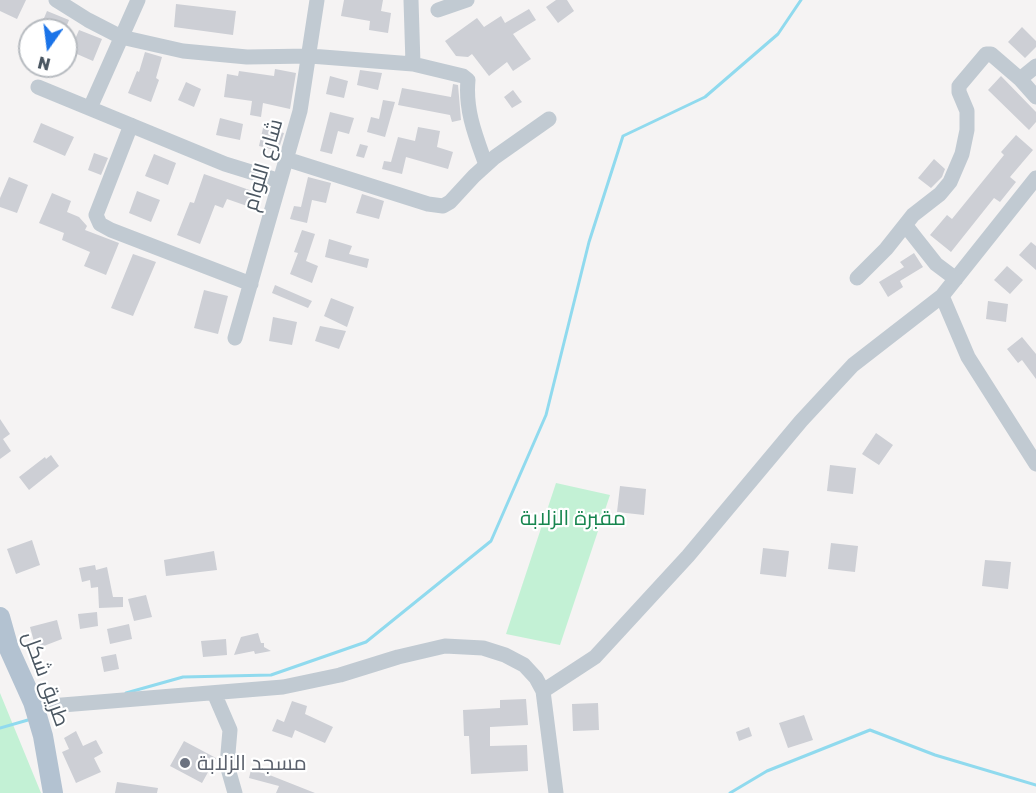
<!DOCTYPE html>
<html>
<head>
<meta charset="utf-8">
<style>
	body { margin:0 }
	#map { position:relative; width:1036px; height:793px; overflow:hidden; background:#f5f3f3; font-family:"Golos Text",sans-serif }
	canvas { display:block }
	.north { position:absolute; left:18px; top:18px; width:60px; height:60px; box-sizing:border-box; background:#fff; border:2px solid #b7bbc0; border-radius:50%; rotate:194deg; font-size:16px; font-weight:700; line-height:24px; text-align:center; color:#4a5661 }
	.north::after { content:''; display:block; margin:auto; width:21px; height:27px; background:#1a73e8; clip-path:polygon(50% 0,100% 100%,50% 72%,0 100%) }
</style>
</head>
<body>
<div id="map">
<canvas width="1036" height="793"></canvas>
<div class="north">N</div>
</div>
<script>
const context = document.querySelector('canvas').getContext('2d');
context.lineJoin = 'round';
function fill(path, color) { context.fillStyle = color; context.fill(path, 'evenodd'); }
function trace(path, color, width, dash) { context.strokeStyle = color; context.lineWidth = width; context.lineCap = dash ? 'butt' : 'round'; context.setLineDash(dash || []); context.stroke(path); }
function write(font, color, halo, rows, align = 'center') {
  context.font = font + ' "Golos Text",Cairo,sans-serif'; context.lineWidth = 4.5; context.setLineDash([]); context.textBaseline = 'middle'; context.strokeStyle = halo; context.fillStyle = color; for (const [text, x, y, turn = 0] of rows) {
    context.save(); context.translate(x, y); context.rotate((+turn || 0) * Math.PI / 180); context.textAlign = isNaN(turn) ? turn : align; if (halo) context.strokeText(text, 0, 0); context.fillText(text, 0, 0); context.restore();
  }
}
const green = new Path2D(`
	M556 483 610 495 560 645 506 634Z
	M0 693 41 793H0Z`);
const stream = new Path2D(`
	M126 693 183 677 271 675 366 642 491 541 546 415 589 242 623 136 705 97 778 34 801 0
	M0 728 28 720
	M730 793 767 771 870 730 935 755 1036 785`);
const building = new Path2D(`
	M0 0H26L17 19 0 11Z
	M344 0H383L381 11 391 13 388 33 369 30 370 21 341 16Z
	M556 0H567L574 11 558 23 546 7Z
	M176 4 236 11 233 35 174 27Z
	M529 9 536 20 513 34 531 59 513 71 507 62 489 76 472 54 468 57 456 56 445 41 477 18 484 27 501 16 505 23Z
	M47 11 69 20 65 30H39Z
	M1022 27 1036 41V47L1025 58 1008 42Z
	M79 30 102 39 93 61 70 51Z
	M145 52 162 57 156 78 159 80 151 102 128 93 137 71 139 72Z
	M275 69 296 73 290 109 263 103 261 117 250 115 252 101 224 97 227 74 238 76 239 71 274 76Z
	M360 70 382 73 378 90 357 85Z
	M330 76 348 81 344 98 326 94Z
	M1001 76 1036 112V122L1029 130 988 90Z
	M186 82 201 89 194 107 178 100Z
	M453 84 458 85 461 120 452 122 450 115 398 105 402 88 451 97Z
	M513 90 522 102 512 108 504 97Z
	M383 100 395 102 385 137 367 132 371 117 379 119Z
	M330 112 354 118 349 134 338 131 332 154 320 151Z
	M220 118 243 124 240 140 216 135Z
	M41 123 74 137 65 156 33 142Z
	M418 127 440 131 437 147 453 152 448 169 406 157 402 174 382 169 384 161 391 162 398 137 415 141Z
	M263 128 284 133 278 151 259 146Z
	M1016 135 1033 150 1010 177 1016 182 1000 202 994 198 951 252 930 235 947 215 952 219 1004 155 1001 152Z
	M360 144 368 146 364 158 356 156Z
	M94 153 108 158 101 175 88 170Z
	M154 154 176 163 168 185 145 176Z
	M934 159 945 169 942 177 931 188 918 178Z
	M204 174 255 192 250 207 227 199 223 208 215 205 200 244 177 235 190 202 194 203Z
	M9 177 28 185 17 213 0 207V198Z
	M308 177 331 183 326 203 312 200 307 223 290 219 294 206 301 207Z
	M137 191 160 200 151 222 129 213Z
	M52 193 71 201 67 212 79 217 87 226 85 230 119 243 106 275 84 266 90 252 62 240 64 233 39 223Z
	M362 194 384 201 379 219 356 213Z
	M302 230 315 234 306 261 318 266 312 283 290 274 298 253 294 252Z
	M329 239 352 246 349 254 369 259 367 268 325 257Z
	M1031 242 1036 246V270L1019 255Z
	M914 253 923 267 900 281 903 287 888 297 879 282 904 267 900 262Z
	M133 254 156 262 133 316 111 308Z
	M1007 266 1023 280 1010 294 994 280Z
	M275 285 312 301 308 308 272 293Z
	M204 290 228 296 218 334 194 328Z
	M331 298 354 307 347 327 324 316Z
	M988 301 1008 304 1006 322 986 319Z
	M273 317 297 322 292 345 269 341Z
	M320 326 346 331 339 349 315 341Z
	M1022 337 1036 354V379L1022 360 1018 363 1007 349Z
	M0 419 10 434 3 439 11 451 0 459Z
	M876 433 893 445 879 465 862 454Z
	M51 455 59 466 29 490 19 477 45 457 46 459Z
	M830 465 856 468 853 494 827 491Z
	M620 486 646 489 644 515 617 512Z
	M32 540 40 565 16 574 7 549Z
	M831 543 858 546 855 572 828 569Z
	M763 548 789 551 786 577 760 574Z
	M214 551 217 570 166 576 164 560Z
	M985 560 1011 562 1008 589 982 586Z
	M95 565 96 570 107 567 113 597H123V607L99 608 98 587 91 588 90 580 82 582 79 568Z
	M146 595 152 617 134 621 128 599Z
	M97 612 98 626 80 629 78 614Z
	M57 620 62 639 36 649 30 627Z
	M129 624 132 639 110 644 107 629Z
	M258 633 261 643H264V647L271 651 255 654 254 651 234 655 241 637Z
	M226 639 227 655 203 657 201 641Z
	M116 654 119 669 104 672 101 657Z
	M526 699 528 725 490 727V746L527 745 528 771 471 774 469 736H464L463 710 500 708V700Z
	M292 701 307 706 305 714 333 727 325 743 295 730 292 738 272 731 277 719 284 722Z
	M598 703 599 730 573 731 572 704Z
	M804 715 813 740 788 748 779 723Z
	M749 727 752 736 739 741 736 732Z
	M76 731 83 746 96 740 103 753 94 758 101 772 76 783 62 752 69 749 64 738Z
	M184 741 216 758 202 783 170 766Z
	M251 770 267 774 315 793H276L279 786 249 778Z
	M117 782 158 788 157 793H115Z`);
const minor = new Path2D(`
	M56 0 88 20 121 37 183 51 247 57 310 56 413 64 463 76 468 80C465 111 476 137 486 165
	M411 0 413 64
	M438 10 467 0
	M1020 79 1036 66
	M38 87 225 164 280 181
	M90 108 138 0
	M131 125 96 215 100 224 111 230 251 284
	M286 159 428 204 443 206 450 202 474 176 495 157 549 119
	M906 226 936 264 956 279
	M857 278 886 249 913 215 940 194 950 182 962 154 967 130V111L959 92V86L986 54H991L1020 79 1036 97
	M942 296 968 357 1036 464
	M235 338 300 111 317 0
	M543 691 595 657 688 556 801 421 853 365 942 296 1036 178
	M214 693 230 730 227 765 235 793
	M33 702 50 706 283 687 340 675 398 657 445 646 483 648 505 655 524 665 536 678 543 691 556 793`);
const major = new Path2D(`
	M0 617 9 649 33 702 43 736 53 793`);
const markers = [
	[185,763,6,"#6b7280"]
];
const streetNames = [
	["شارع اللوام",263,165,-74],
	["طريق شكل",46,679,70]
];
const parkNames = [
	["مقبرة الزلابة",573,518]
];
const worshipNames = [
	["مسجد الزلابة",197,763]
];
fill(green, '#c3f1d5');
trace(stream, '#90daee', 3);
fill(building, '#cdcfd5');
trace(minor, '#c1cad2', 15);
trace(major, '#b3c2d1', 20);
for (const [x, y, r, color] of markers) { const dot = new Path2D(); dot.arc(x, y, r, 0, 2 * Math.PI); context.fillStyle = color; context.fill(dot); trace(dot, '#fff', 2); }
write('21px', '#4a5661', '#fff', streetNames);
write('21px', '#17864f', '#fff', parkNames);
write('21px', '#5b616d', '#fff', worshipNames, 'left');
</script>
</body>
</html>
